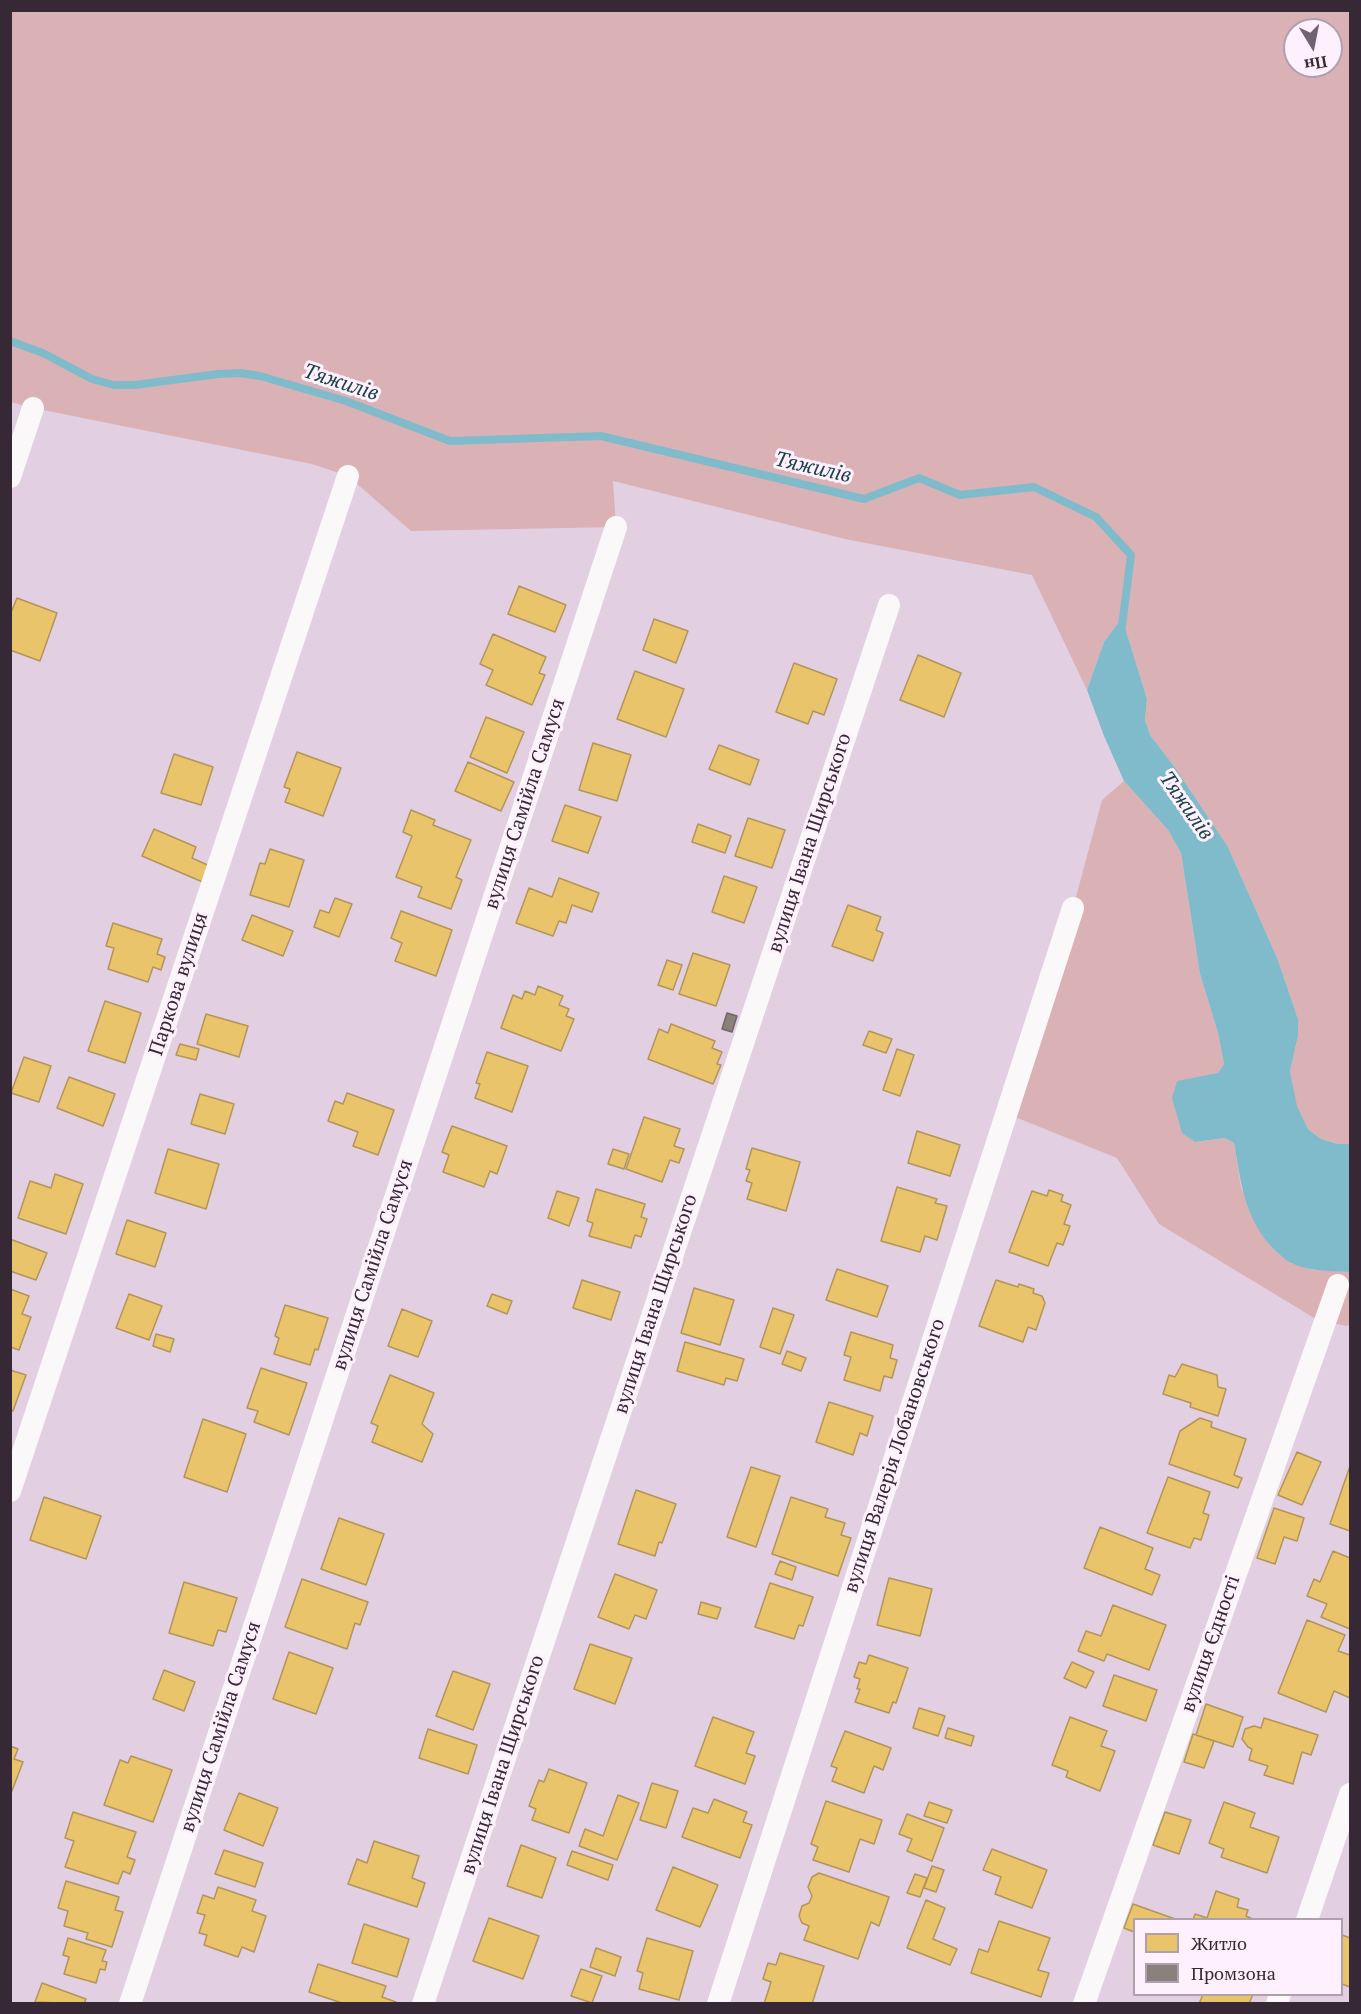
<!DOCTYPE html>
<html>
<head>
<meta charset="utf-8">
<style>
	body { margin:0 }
	#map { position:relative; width:1361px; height:2014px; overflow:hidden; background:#e2cfe1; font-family:"PT Serif",serif }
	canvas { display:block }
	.frame { position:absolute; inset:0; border:12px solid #362835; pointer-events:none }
	.legend { position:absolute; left:1133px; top:1918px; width:210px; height:78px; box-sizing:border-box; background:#fef0fd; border:2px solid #aea0ad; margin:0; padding:8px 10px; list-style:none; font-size:18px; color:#362835 }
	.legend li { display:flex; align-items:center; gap:12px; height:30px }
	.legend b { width:30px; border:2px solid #aea0ad }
	.north { position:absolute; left:1283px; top:18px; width:60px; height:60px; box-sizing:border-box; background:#fef0fd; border:2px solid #aea0ad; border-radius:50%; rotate:170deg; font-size:16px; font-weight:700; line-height:24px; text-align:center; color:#362835 }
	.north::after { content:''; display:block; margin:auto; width:21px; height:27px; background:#726271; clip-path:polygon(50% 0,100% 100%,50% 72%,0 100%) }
</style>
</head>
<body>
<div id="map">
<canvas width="1361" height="2014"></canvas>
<div class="frame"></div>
<ul class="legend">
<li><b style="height:16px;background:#e9c46a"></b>Житло</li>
<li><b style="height:16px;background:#8a817c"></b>Промзона</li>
</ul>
<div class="north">Пн</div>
</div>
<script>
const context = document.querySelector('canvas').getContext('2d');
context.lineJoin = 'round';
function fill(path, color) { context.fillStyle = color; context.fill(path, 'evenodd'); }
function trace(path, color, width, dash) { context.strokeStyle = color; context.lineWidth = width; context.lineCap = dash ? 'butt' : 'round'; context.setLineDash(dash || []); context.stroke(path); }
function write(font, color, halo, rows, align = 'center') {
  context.font = font + ' "PT Serif",serif'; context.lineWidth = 6; context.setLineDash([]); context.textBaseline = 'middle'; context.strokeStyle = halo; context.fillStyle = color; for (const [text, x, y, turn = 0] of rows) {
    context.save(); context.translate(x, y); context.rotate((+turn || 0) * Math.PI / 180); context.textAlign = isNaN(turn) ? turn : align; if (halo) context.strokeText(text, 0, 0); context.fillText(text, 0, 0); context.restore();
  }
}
const green = new Path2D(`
	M10 11H1350V1144H1338L1321 1139 1308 1129 1296 1106 1290 1071 1298 1036V1019L1278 960 1228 847 1174 766 1150 735 1145 720 1147 699 1122 619 1104 642 1087 690 1032 575 845 539 613 481 616 527 411 531 348 476 312 464 33 408 11 402ZM1295 30H1331V66H1295Z
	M1124 781 1168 830 1181 853 1200 974 1218 1033 1224 1064 1218 1073 1195 1142 1225 1138 1234 1143 1241 1187 1271 1246 1290 1263 1313 1270 1350 1272V1322L1348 1326 1319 1321 1159 1224 1117 1158 1005 1113 1073 908 1102 800Z`);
const water = new Path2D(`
	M1122 618 1147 699 1145 720 1150 735 1174 766 1228 847 1278 960 1298 1019V1036L1290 1071 1297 1106 1308 1129 1321 1139 1338 1144H1350V1272C1331 1271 1310 1272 1291 1263 1286 1261 1282 1256 1277 1252 1245 1223 1241 1183 1234 1143L1225 1138 1195 1142 1182 1133 1172 1098 1177 1081 1218 1073 1224 1064 1218 1033 1200 974 1181 853 1168 830 1124 781 1104 736 1087 690 1104 642Z`);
const homes = new Path2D(`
	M519 586 566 605 555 632 508 614Z
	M17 598 57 613 40 661 10 650V615Z
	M654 619 688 631 676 663 643 650Z
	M493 634 546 657 539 673 545 675 532 705 486 685 493 670 480 664Z
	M918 655 961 673 944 717 900 700Z
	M794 663 837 679 824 715 813 711 808 724 776 712Z
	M635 671 684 689 666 737 617 719Z
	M486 717 524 732 507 773 470 757Z
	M593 743 631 755 617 801 579 790Z
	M719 745 759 760 750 785 709 769Z
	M297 752 341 768 323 816 285 802 290 789 284 787Z
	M174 754 213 767 201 805 161 793Z
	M468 762 514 782 501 811 455 791Z
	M565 805 601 817 588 853 552 841Z
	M411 810 435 820 433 825 471 840 456 877 462 880 451 909 418 897 422 887 396 877 412 836 403 832Z
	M748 818 785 830 772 868 735 856Z
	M698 824 731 836 725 853 692 842Z
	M154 829 196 847 192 858 212 867 205 883 142 856Z
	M270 849 304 860 289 907 250 895 260 863 265 864Z
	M724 876 757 887 744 923 712 912Z
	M559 878 599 893 592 912 572 905 566 923 559 921 553 936 516 923 529 888 552 897Z
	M335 898 352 904 339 937 314 927 320 910 329 913Z
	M848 905 881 917 876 930 883 933 873 961 832 946Z
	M401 911 452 930 436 976 395 961 402 943 391 938Z
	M252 915 293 931 283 956 242 940Z
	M113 923 162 939 157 954 165 957 161 970 153 967 148 982 108 969 114 948 106 946Z
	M693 953 730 965 716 1006 679 994Z
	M667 960 682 965 673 990 658 985Z
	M538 986 563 996 559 1005 569 1009 566 1016 574 1019 561 1051 501 1028 513 995 522 999 525 991 535 995Z
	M105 1001 141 1013 125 1063 88 1051Z
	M206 1014 248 1026 239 1057 197 1044Z
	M671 1024 715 1041 712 1048 722 1052 717 1064 721 1065 713 1084 648 1059 659 1029 668 1033Z
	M869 1031 892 1039 886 1053 863 1045Z
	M180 1044 199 1049 196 1060 176 1055Z
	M897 1049 914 1055 900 1096 883 1090Z
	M487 1052 528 1066 512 1112 475 1098 480 1084 476 1083Z
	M24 1057 51 1066 39 1102 11 1093Z
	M69 1077 115 1094 103 1126 57 1108Z
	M347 1093 394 1110 378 1155 353 1146 358 1132 328 1121 335 1101 343 1104Z
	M200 1094 234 1104 225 1134 191 1124Z
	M644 1117 680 1129 674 1146 684 1149 679 1163 670 1160 662 1182 626 1169Z
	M452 1126 507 1146 497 1174 490 1171 484 1187 443 1172 449 1155 442 1152Z
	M917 1131 960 1145 950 1176 908 1163Z
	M752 1148 800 1162 786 1211 747 1199 752 1183 746 1181 750 1170 746 1169Z
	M168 1149 219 1164 206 1209 155 1193Z
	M613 1149 629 1154 624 1169 608 1164Z
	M55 1174 83 1184 66 1234 18 1218 30 1181 51 1188Z
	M897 1187 937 1199 935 1203 947 1206 937 1240 925 1236 920 1252 881 1241Z
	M596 1189 645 1204 641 1217 647 1219 641 1237 635 1235 631 1248 589 1236 593 1223 587 1221Z
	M1049 1190 1063 1195 1061 1201 1071 1205 1064 1224 1070 1226 1063 1245 1057 1243 1048 1266 1009 1252 1032 1191 1047 1196Z
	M557 1191 579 1198 569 1226 548 1218Z
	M127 1220 166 1233 155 1267 116 1254Z
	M10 1239 47 1253 36 1280 10 1271Z
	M837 1269 888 1286 877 1317 826 1300Z
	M582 1280 620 1292 611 1320 573 1308Z
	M996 1280 1018 1287 1019 1284 1034 1289 1033 1293 1042 1296 1045 1303 1036 1330 1028 1327 1023 1342 979 1326Z
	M694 1288 734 1300 720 1345 681 1333Z
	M10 1289 29 1296 22 1314 31 1317 19 1350 10 1347Z
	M129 1294 162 1306 149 1340 116 1328Z
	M492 1294 512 1301 507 1314 487 1306Z
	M285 1305 328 1318 318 1350 315 1349 310 1365 274 1354 279 1338 275 1336Z
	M773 1308 794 1315 780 1354 760 1347Z
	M402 1309 432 1321 418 1357 388 1346Z
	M851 1332 893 1345 890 1358 897 1360 892 1378 884 1376 880 1391 844 1380 851 1357 844 1355Z
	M156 1334 174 1339 170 1352 153 1346Z
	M685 1342 744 1359 737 1381 726 1378 724 1385 677 1371Z
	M787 1351 806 1358 801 1371 782 1364Z
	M1182 1364 1217 1375 1218 1387 1226 1389 1218 1416 1190 1407 1191 1403 1163 1394 1169 1375 1175 1377Z
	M261 1368 307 1383 289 1435 254 1422 258 1411 247 1408Z
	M10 1370 26 1375 13 1411 10 1410Z
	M390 1375 434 1393 422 1424 433 1434 422 1462 372 1442 378 1426 371 1423Z
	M829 1402 873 1416 867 1436 860 1433 853 1455 816 1442Z
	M1200 1418 1212 1422 1211 1427 1246 1439 1234 1475 1242 1478 1238 1488 1169 1464 1180 1431Z
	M203 1419 246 1434 227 1492 184 1477Z
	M1297 1452 1321 1462 1302 1505 1278 1495Z
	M1350 1466V1531L1330 1524Z
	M751 1467 780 1476 756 1547 727 1537Z
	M1168 1477 1210 1492 1203 1513 1209 1515 1201 1540 1194 1538 1190 1548 1147 1533Z
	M636 1490 676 1504 662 1543 659 1542 655 1556 618 1544Z
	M44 1497 101 1516 86 1559 30 1540Z
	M791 1497 828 1509 825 1517 845 1523 841 1535 851 1538 838 1576 772 1554Z
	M1274 1508 1304 1518 1297 1541 1284 1537 1275 1564 1257 1558Z
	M339 1518 384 1534 366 1585 321 1569Z
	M1100 1527 1153 1548 1145 1569 1160 1575 1152 1595 1084 1568Z
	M1333 1551 1350 1558V1629L1321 1617 1327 1604 1307 1596 1314 1579 1320 1582Z
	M780 1561 796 1567 792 1580 775 1574Z
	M615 1574 657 1590 646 1619 635 1615 629 1629 598 1617Z
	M889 1578 932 1589 920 1636 877 1625Z
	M302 1579 368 1602 360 1625 355 1623 347 1649 285 1627Z
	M184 1582 237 1598 226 1632 218 1630 213 1646 169 1633Z
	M770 1583 813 1597 803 1626 799 1625 794 1639 755 1627Z
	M701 1602 721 1608 717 1619 698 1614Z
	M1113 1605 1166 1625 1149 1670 1107 1654 1104 1661 1078 1651 1086 1631 1101 1636Z
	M1307 1620 1345 1635 1338 1651 1350 1655V1698L1334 1691 1326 1712 1278 1693Z
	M590 1644 632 1658 615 1704 574 1689Z
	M289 1652 333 1668 316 1714 273 1699Z
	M869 1655 908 1668 896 1703 893 1702 889 1713 855 1702 860 1689H857L860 1679 854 1677 859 1662 866 1664Z
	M1072 1662 1094 1672 1086 1688 1064 1678Z
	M164 1670 195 1682 184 1711 153 1699Z
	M453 1671 490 1684 473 1730 436 1716Z
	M1114 1675 1157 1690 1146 1721 1103 1706Z
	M1206 1704 1243 1717 1233 1747 1196 1735Z
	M919 1708 945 1716 938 1736 913 1728Z
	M713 1717 754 1732 746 1753 755 1756 745 1784 695 1766Z
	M1070 1717 1107 1731 1101 1746 1115 1751 1100 1791 1066 1777 1068 1771 1052 1765Z
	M1264 1718 1318 1735 1311 1755 1302 1752 1293 1784 1264 1775 1268 1766 1249 1760 1252 1749 1248 1747 1242 1739 1245 1729 1254 1726 1261 1728Z
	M948 1728 974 1736 971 1746 945 1738Z
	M428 1729 477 1745 468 1774 419 1758Z
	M845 1731 891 1748 883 1770 874 1766 864 1793 832 1781 837 1768 831 1766Z
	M1193 1734 1214 1741 1204 1768 1184 1762Z
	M10 1746 18 1749 14 1759 23 1762 10 1796Z
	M131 1756 172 1770 153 1822 104 1805 120 1760 128 1763Z
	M549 1769 587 1783 569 1833 532 1820 536 1809 529 1806 539 1780 544 1782Z
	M652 1783 678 1791 666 1828 640 1820Z
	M239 1793 278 1808 263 1846 224 1830Z
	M618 1795 639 1803 617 1860 579 1846 585 1829 603 1836Z
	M714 1799 747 1812 743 1822 752 1825 740 1858 682 1837 693 1808 708 1813Z
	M826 1801 882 1820 874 1844 860 1839 849 1872 813 1860 818 1847 811 1844Z
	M929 1802 952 1810 947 1823 924 1816Z
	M1224 1802 1255 1813 1250 1827 1279 1837 1267 1873 1221 1857 1224 1849 1209 1843Z
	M73 1812 136 1832 127 1857 135 1860 130 1874 123 1871 118 1884 65 1867 74 1841 65 1838Z
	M1165 1812 1191 1820 1179 1854 1153 1845Z
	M907 1814 944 1828 932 1861 907 1851 912 1839 899 1834Z
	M374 1841 419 1856 412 1878 425 1883 417 1907 348 1884 357 1859 367 1863Z
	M521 1845 556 1858 542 1898 507 1886Z
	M992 1849 1047 1870 1032 1908 995 1894 1001 1877 983 1870Z
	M224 1850 263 1863 255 1887 215 1874Z
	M572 1851 613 1865 608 1880 567 1865Z
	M932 1866 944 1870 936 1892 924 1888Z
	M673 1867 718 1885 700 1927 656 1910Z
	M819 1873 889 1897 879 1926 871 1922 858 1959 804 1940 809 1926 802 1923 799 1916 802 1906 809 1903 812 1896 808 1887 812 1877Z
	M915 1874 927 1878 920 1897 907 1893Z
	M66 1881 119 1897 115 1910 123 1912 112 1947 86 1939 88 1933 64 1926 68 1911 58 1908Z
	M218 1887 256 1900 252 1911 266 1916 254 1952 242 1947 238 1957 204 1945 207 1935 199 1933 205 1915 197 1913 203 1895 214 1899Z
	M1216 1891 1239 1899 1237 1907 1248 1910 1246 1916 1255 1920H1193L1195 1914 1207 1918Z
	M926 1900 945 1908 933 1939 957 1949 950 1965 907 1948Z
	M1133 1904 1175 1919 1174 1920H1134V1932L1124 1928Z
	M489 1918 539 1936 523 1979 473 1961Z
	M999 1921 1050 1938 1038 1970 1049 1973 1041 1997 971 1973 979 1949 988 1952Z
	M364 1924 409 1939 397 1977 352 1963Z
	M1342 1935 1350 1938V1987L1342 1984Z
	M68 1938 106 1950 102 1961 107 1962 105 1970 100 1969 96 1983 64 1974 69 1957 63 1955Z
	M647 1938 693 1951 679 2000 639 1989 643 1973 637 1971Z
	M596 1948 621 1957 615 1976 590 1967Z
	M780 1953 824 1966 812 2004H764L771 1982 763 1979 768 1963 776 1965Z
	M318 1964 386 1986 382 1997 396 2002 395 2004H345L309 1992Z
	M581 1969 602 1976 592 2003 571 1996Z
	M42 1983 86 1999 84 2004 35 2002Z
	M1203 1994H1253L1249 2004H1199Z`);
const industry = new Path2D(`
	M727 1013 737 1016 732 1032 722 1029Z`);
const stream = new Path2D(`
	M10 341 43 353 92 379 114 385H135L218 374 241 373 260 376 346 401 450 441 601 436 864 499 919 478 960 495 1034 487 1096 517 1131 555 1122 626`);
const minor = new Path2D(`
	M10 477 33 408
	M10 1491 348 476
	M1307 1920 1350 1794
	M130 2004 616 527
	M423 2004 889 605
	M718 2004 1073 908
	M1084 2004 1338 1285
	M1277 2004 1280 1994`);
const streetNames = [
	["вулиця Самійла Самуся",525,804,-72],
	["вулиця Івана Щирського",810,843,-72],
	["Паркова вулиця",179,984,-72],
	["вулиця Самійла Самуся",373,1265,-72],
	["вулиця Івана Щирського",656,1304,-72],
	["вулиця Валерія Лобановського",895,1456,-72],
	["вулиця Єдності",1211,1644,-71],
	["вулиця Самійла Самуся",221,1727,-72],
	["вулиця Івана Щирського",503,1765,-72]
];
const waterNames = [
	["Тяжилів",341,383,18],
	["Тяжилів",813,468,13],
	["Тяжилів",1186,806,55]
];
fill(green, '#dab2b6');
fill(water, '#80bbcb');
fill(homes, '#e9c46a');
trace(homes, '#b3955a', 1.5);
fill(industry, '#8a817c');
trace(industry, '#716667', 1.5);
trace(stream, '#80bbcb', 8);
trace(minor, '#fbf8fa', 22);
write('20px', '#362835', '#fef0fd', streetNames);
write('italic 21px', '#174349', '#fef0fd', waterNames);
</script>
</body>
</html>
